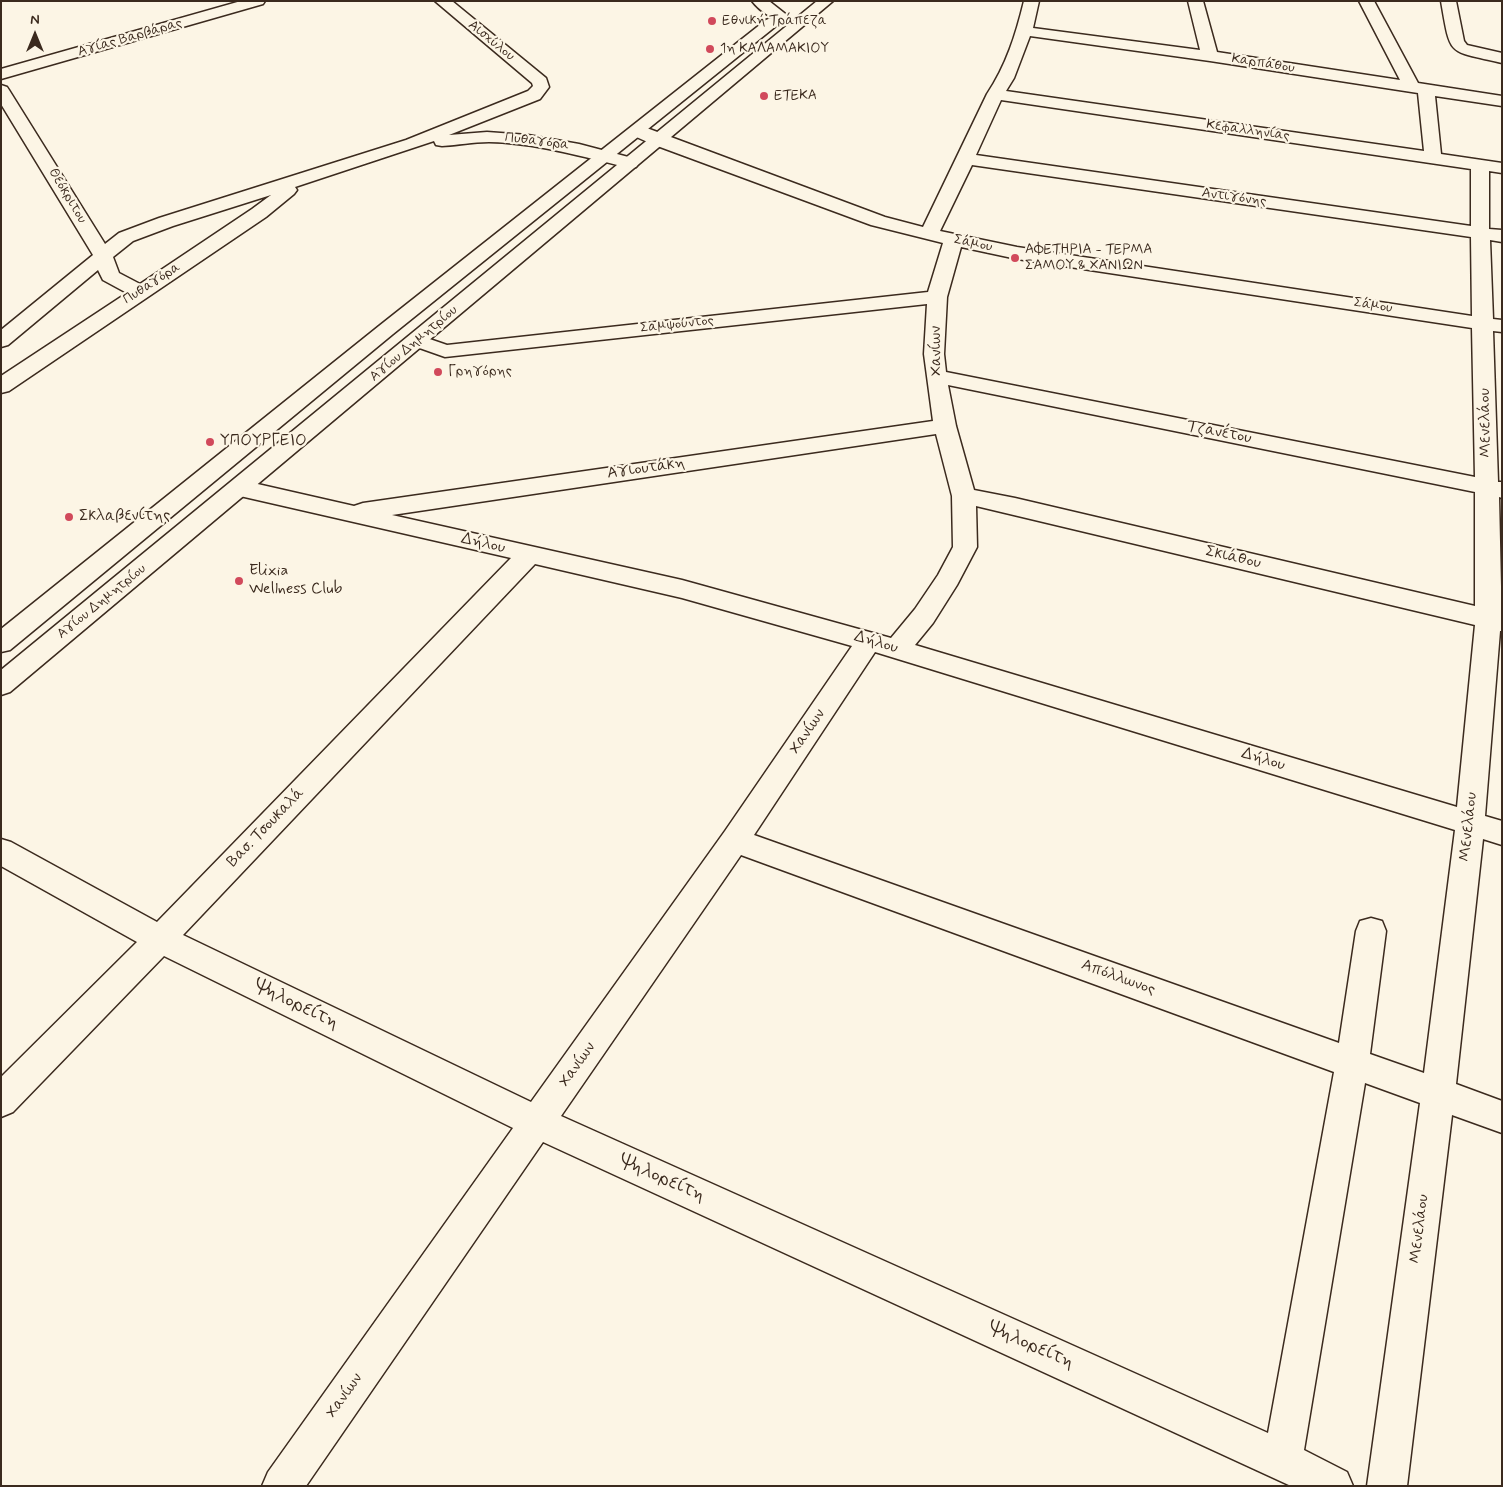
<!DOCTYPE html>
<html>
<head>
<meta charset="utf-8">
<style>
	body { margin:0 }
	#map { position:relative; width:1503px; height:1487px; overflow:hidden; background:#fcf5e5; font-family:Mynerve,sans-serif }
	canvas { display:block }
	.frame { position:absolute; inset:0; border:2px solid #3b2a1e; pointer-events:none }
	.north { position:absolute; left:10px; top:10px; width:50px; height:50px; -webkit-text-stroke:4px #fcf5e5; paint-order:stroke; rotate:0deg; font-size:14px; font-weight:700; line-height:20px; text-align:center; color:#3b2a1e }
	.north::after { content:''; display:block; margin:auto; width:18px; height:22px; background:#3b2a1e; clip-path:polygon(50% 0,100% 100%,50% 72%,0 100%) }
</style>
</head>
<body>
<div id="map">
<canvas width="1503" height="1487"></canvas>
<div class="frame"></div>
<div class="north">N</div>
</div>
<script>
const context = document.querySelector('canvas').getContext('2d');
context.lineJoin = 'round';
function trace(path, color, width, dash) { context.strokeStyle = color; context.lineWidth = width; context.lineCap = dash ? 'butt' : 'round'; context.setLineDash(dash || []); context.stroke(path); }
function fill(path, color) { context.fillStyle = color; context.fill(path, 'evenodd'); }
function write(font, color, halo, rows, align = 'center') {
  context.font = font + ' Mynerve,sans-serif'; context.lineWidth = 4.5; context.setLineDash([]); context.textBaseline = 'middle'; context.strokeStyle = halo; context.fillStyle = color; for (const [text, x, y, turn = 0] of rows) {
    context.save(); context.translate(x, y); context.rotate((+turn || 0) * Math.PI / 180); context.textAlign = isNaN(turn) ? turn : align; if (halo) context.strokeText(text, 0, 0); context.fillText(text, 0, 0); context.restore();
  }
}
const minor = new Path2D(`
	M241 1H265L263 4 1 79V69Z
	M435 1H452L546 78 549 87 540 99 449 135 487 132 528 135 579 144 636 159 639 163 636 167 630 168C583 157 537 143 489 142 473 142 458 145 442 146L436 145 434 141 295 187 297 190 294 194 266 217 9 391 1 393V376L127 293 103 280 98 270 8 345 1 347V330L93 255 1 104V85L7 87 9 90 105 244 119 233 159 218 406 140 528 91 533 86 532 83ZM271 195 252 209 140 284 119 273 113 257 133 241 173 226Z
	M752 1H769L788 16 785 19C774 22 759 10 752 1Z
	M1024 1H1039L1033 28 1200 50 1188 1H1203L1217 52 1400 80 1359 1H1374L1418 83 1502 96V106L1435 96 1441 154 1502 163V173L1489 171V229L1502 230V242L1490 240 1493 319 1502 320V332L1493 331 1498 482H1502V498L1499 497 1502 631H1500L1485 816 1502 821V845L1483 839 1456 1084 1502 1101V1133L1452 1115 1407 1486H1367L1420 1103 1365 1083 1304 1450 1347 1472 1353 1486H1291L543 1142 306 1486H262L268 1472 513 1128 164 956 13 1112 1 1117V1077L137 942 1 866V839L11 842 157 922 511 558 240 496 232 493 228 488 232 483 240 480 354 506 363 503 933 421 924 354 927 304 445 357 411 345 408 341 411 337 418 335 447 345 928 292 943 243 871 225 652 144 632 135 629 131 632 127 638 126 644 127 885 217 923 227 987 94C1006 66 1016 34 1024 1ZM1030 36 1210 61 1418 93 1424 151 1006 91 1014 78ZM1001 100 1471 169V226L976 155ZM972 165 1471 237 1472 316 1017 247 940 231ZM961 247 1017 259 1472 328 1475 477 946 372 944 354 947 297ZM948 385 1475 492V606L1015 498 974 490 956 426ZM936 434 952 496 953 547 938 575 915 609 891 638 682 580 392 515ZM976 506 1475 625 1457 807 915 645 933 623 957 585 977 547ZM535 564 682 598 852 646 725 831 531 1102 183 935ZM875 652 1455 830 1424 1073 1370 1054 1386 931 1382 921 1371 918 1360 921 1356 931 1339 1043 754 835ZM741 855 1334 1072 1268 1433 561 1116Z
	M1441 1H1456L1464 41 1467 45 1502 53V63C1447 50 1451 58 1441 1Z`);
const major = new Path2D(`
	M817 1H833L10 692 1 695V670Z
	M771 18 776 20 779 23 776 26 393 334 10 650 1 652V629L379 326 766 20Z`);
const markers = [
	[712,21,5,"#d1495b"],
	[710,49,5,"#d1495b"],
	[764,96,5,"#d1495b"],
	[1015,258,5,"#d1495b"],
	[438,372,5,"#d1495b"],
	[210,442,5,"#d1495b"],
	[69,517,5,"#d1495b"],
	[239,581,5,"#d1495b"]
];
const farPoinames = [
	["Εθνική Τράπεζα",722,21],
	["1η ΚΑΛΑΜΑΚΙΟΥ",720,49],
	["ΕΤΕΚΑ",774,96],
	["ΑΦΕΤΗΡΙΑ - ΤΕΡΜΑ",1025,250],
	["ΣΑΜΟΥ & ΧΑΝΙΩΝ",1025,266],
	["Γρηγόρης",448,372]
];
const farStreetnames = [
	["Αγίας Βαρβάρας",130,38,-16],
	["Αισχύλου",491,41,39],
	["Καρπάθου",1263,64,9],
	["Κεφαλληνίας",1248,131,8],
	["Πυθαγόρα",537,142,7],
	["Θεόκριτου",67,196,59],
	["Αντιγόνης",1234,198,8],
	["Σάμου",973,244,12],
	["Πυθαγόρα",152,284,-33],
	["Σάμου",1373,306,9],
	["Σαμψούντος",677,325,-6],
	["Αγίου Δημητρίου",414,344,-40],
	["Αγίου Δημητρίου",102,602,-39]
];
const streetNames = [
	["Χανίων",937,351,-91],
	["Μενελάου",1486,423,-91],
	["Τζανέτου",1219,433,11],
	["Αγιουτάκη",646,469,-8],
	["Δήλου",483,544,13],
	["Σκιάθου",1233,558,13],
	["Δήλου",876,643,16],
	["Χανίων",808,732,-56],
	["Δήλου",1263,760,17],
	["Μενελάου",1469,827,-84],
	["Βασ. Τσουκαλά",266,828,-46],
	["Απόλλωνος",1118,978,20],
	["Χανίων",578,1065,-55],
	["Μενελάου",1420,1229,-83],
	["Χανίων",345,1396,-55]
];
const poiNames = [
	["ΥΠΟΥΡΓΕΙΟ",220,442],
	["Σκλαβενίτης",79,517],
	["Elixia",249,572],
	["Wellness Club",249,590]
];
const nearStreetnames = [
	["Ψηλορείτη",296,1005,26],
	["Ψηλορείτη",662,1179,24],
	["Ψηλορείτη",1031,1346,24]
];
trace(minor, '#3b2a1e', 3);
trace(major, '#3b2a1e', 3);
fill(minor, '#fcf5e5');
fill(major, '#fcf5e5');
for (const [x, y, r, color] of markers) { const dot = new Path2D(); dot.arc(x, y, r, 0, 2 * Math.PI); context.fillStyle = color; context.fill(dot); trace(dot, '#fcf5e5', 2); }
write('14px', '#3b2a1e', '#fcf5e5', farPoinames, 'left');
write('14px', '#3b2a1e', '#fcf5e5', farStreetnames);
write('16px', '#3b2a1e', '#fcf5e5', streetNames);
write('16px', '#3b2a1e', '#fcf5e5', poiNames, 'left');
write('19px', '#3b2a1e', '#fcf5e5', nearStreetnames);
</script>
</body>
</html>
